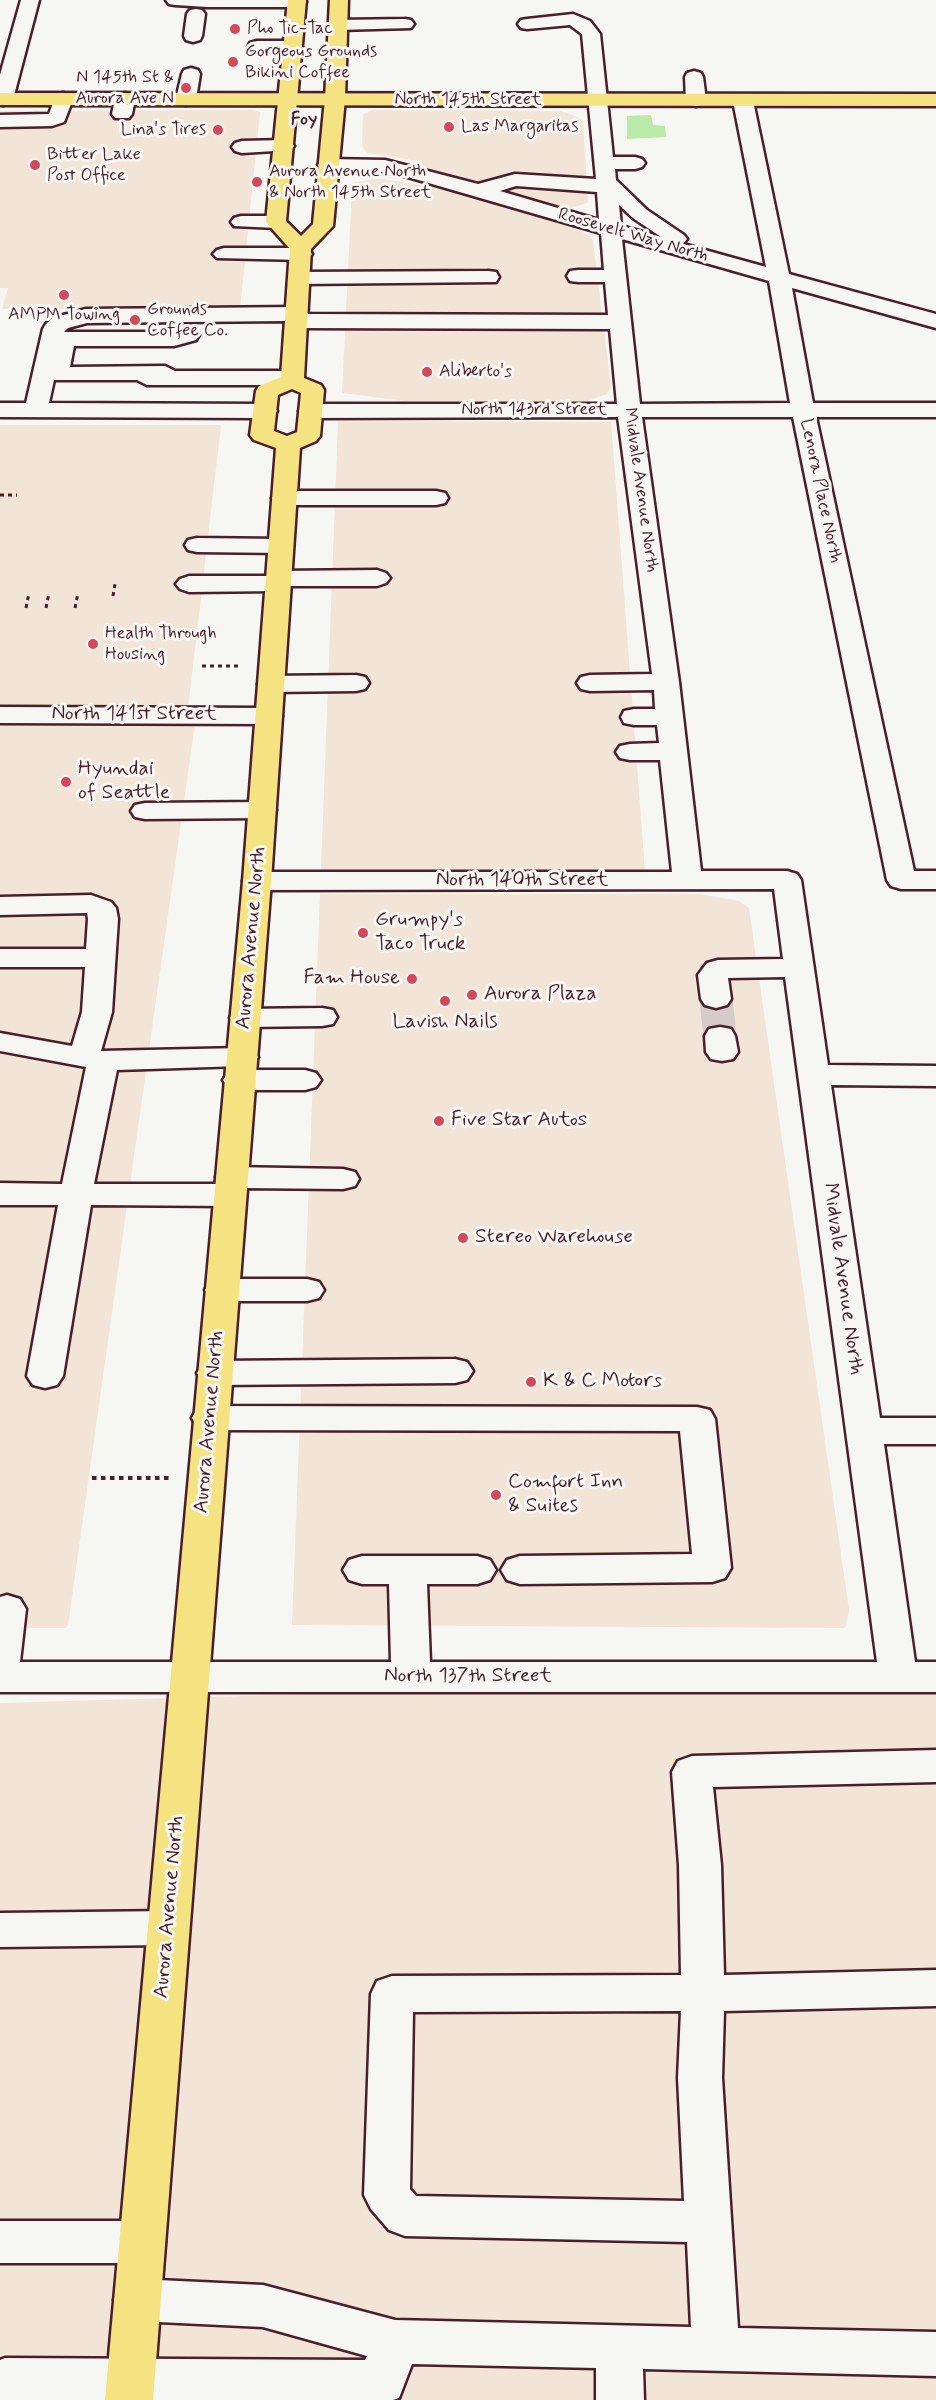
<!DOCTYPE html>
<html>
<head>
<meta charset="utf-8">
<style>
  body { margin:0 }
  canvas { display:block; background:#f6f6f2 }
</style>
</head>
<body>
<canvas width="936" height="2400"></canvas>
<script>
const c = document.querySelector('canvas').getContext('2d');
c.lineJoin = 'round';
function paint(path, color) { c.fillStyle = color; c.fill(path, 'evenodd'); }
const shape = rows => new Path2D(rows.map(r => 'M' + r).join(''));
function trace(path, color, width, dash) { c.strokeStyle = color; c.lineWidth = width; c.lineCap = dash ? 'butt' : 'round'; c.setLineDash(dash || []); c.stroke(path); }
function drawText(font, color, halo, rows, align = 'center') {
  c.font = font + ' Mynerve,sans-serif'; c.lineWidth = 6; c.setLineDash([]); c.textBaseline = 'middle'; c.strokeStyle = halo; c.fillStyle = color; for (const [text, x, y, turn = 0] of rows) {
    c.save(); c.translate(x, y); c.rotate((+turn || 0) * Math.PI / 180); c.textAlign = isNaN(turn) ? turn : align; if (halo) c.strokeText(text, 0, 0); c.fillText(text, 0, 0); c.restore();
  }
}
const built = shape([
  [254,110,260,112,240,309,2,309,8,288,0,288,0,111],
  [373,110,560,111,573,115,583,121,588,203,570,208,549,206,412,165,418,161,367,153,362,146,363,114],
  [376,178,443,188,562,221,590,236,593,241,611,387,607,394,587,401,405,401,342,393,352,187,353,183],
  [338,421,611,422,645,871,321,870],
  [0,425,221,425,188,709,0,709],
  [0,723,195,723,68,1625,66,1628,0,1628],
  [320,894,700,894,739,901,749,908,849,1610,845,1628,292,1625],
  [898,1677,936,1677,936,2400,0,2400,0,1703]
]);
const green = shape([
  [651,115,653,125,665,126,666,137,627,139,627,116]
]);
const minorTunnel = shape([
  [716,999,720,1036]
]);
const pathFar1 = shape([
  [0,495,17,495],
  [113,596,115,584],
  [26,608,29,593],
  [46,608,49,593],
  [75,608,78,593],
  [202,666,240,666]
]);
const path = shape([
  [92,1478,170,1478]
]);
const minor = shape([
  [21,0,39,0,13,99,10,103,3,105,0,104,0,75,21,0],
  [166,0,305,0,306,2,303,6,297,7,207,7,175,5,169,4,166,0],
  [196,9,202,10,205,14,202,36,200,40,193,42,186,40,184,36,187,14,190,10,196,9],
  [573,14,590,21,600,34,613,157,635,157,642,159,645,163,642,167,635,169,615,169,616,180,647,210,684,235,687,239,683,244,766,267,733,101,736,97,743,95,750,97,753,101,789,274,936,314,936,328,792,288,813,403,936,403,936,417,816,417,914,871,936,871,936,889,901,889,891,886,887,880,793,417,642,417,679,682,701,871,787,871,797,874,801,880,828,1065,936,1066,936,1086,831,1085,880,1418,936,1418,936,1444,884,1444,915,1662,936,1662,936,1692,0,1692,0,1597,7,1595,20,1599,26,1609,20,1662,391,1662,389,1584,362,1584,349,1580,343,1570,349,1560,362,1556,477,1556,490,1560,496,1570,490,1580,477,1584,427,1584,430,1662,877,1662,785,977,728,978,731,999,727,1005,716,1008,705,1005,701,999,698,975,707,963,718,960,783,959,774,889,257,890,247,887,243,881,247,875,257,872,672,872,660,760,630,760,620,758,616,752,620,746,630,744,659,743,657,725,634,725,624,723,621,717,624,711,634,709,655,709,654,690,590,691,581,689,577,683,581,677,590,675,652,674,618,417,311,418,303,416,299,411,303,406,311,404,617,404,610,329,297,328,289,326,286,321,87,323,68,328,64,332,173,332,188,328,196,330,199,335,196,340,174,346,74,346,70,367,165,366,175,371,293,371,301,373,304,378,301,383,293,385,147,385,137,380,54,380,49,403,265,404,273,406,277,411,273,416,265,418,0,417,0,403,26,403,43,329,46,324,52,318,86,309,297,307,305,309,308,314,608,315,605,282,578,282,570,281,567,276,570,271,578,270,604,270,601,233,401,175,385,172,328,171,321,169,318,165,321,161,328,159,385,160,478,184,515,174,596,179,582,34,570,25,527,29,521,28,518,24,521,20,527,19,573,14],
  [516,186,597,192,599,220,500,191,516,186],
  [619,205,633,218,661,237,621,226,619,205],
  [622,239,769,281,790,403,640,404,622,239],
  [405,19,411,20,414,24,411,28,338,30,332,29,329,25,332,21,338,20,405,19],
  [257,41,293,41,300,43,302,47,300,51,293,53,250,51,248,47,250,43,257,41],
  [191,68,198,70,200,74,196,99,193,103,186,105,179,103,176,99,182,74,184,70,191,68],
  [694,71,701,73,703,77,706,100,703,104,696,106,689,104,686,100,685,77,687,73,694,71],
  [63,93,70,95,73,99,64,122,52,126,0,127,0,115,49,114,56,95,63,93],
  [125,93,132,95,135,99,132,114,129,118,115,118,112,114,115,99,118,95,125,93],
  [284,140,291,142,294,146,291,150,242,153,235,151,232,147,235,143,242,141,284,140],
  [241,216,276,216,283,218,286,222,283,226,276,228,234,226,231,222,234,218,241,216],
  [224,248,301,248,308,250,312,254,308,258,301,260,217,258,213,254,217,250,224,248],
  [488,271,496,272,499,277,496,282,300,284,292,283,289,278,292,273,300,272,488,271],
  [284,491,436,491,445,493,448,498,445,503,436,505,284,505,275,503,272,498,275,493,284,491],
  [197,538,281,539,290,541,293,546,290,551,281,553,197,552,188,550,185,545,188,540,197,538],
  [377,570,386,573,390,578,386,583,377,586,288,586,278,591,189,592,180,589,176,584,180,579,189,576,268,576,278,571,377,570],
  [356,675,365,677,369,683,365,689,356,691,271,692,262,690,258,684,262,678,271,676,356,675],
  [0,707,269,708,279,710,282,716,279,722,269,724,0,723,0,707],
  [262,802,272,804,276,810,272,816,262,818,145,819,135,817,131,811,135,805,145,803,262,802],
  [91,895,111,902,116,908,118,919,112,1012,101,1051,242,1048,253,1050,258,1057,253,1064,242,1066,117,1070,94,1184,221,1184,216,1177,220,1170,232,1167,343,1169,355,1172,359,1179,355,1186,343,1189,242,1188,246,1195,242,1202,230,1206,91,1205,63,1376,57,1385,45,1388,33,1385,27,1376,58,1205,0,1205,0,1183,62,1184,86,1067,0,1051,0,1033,72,1046,82,1012,85,967,0,967,0,949,86,949,88,919,87,913,0,915,0,897,91,895],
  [322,1008,333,1010,337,1017,333,1024,322,1026,245,1027,234,1025,230,1018,234,1011,245,1009,322,1008],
  [720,1027,731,1029,735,1036,738,1052,733,1059,722,1061,711,1059,706,1052,705,1036,709,1029,720,1027],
  [239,1070,305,1070,316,1073,321,1080,316,1087,305,1090,239,1090,228,1087,223,1080,228,1073,239,1070],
  [222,1279,307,1279,319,1282,324,1290,319,1298,307,1301,222,1301,210,1298,205,1290,210,1282,222,1279],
  [455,1359,467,1362,473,1371,467,1380,455,1383,215,1385,203,1382,197,1373,203,1364,215,1361,455,1359],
  [210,1406,697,1407,710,1410,715,1419,731,1568,725,1578,712,1582,520,1584,507,1580,501,1570,507,1560,520,1556,692,1554,680,1431,210,1430,197,1427,192,1418,197,1409,210,1406],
  [936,1750,936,1782,713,1787,721,1865,724,1975,936,1970,936,2006,724,2011,722,2078,738,2328,936,2332,936,2376,643,2369,644,2400,596,2400,596,2368,412,2364,399,2398,393,2400,0,2400,0,2360,5,2358,365,2360,367,2356,263,2327,137,2321,120,2315,114,2300,120,2285,137,2279,263,2285,395,2320,691,2327,687,2242,405,2236,389,2230,371,2209,364,2195,371,1994,377,1981,392,1976,681,1975,679,1865,672,1772,678,1761,692,1756,936,1750],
  [681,2011,678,2078,684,2201,416,2196,410,2189,413,2012,681,2011],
  [168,1911,183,1916,189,1928,183,1940,168,1945,0,1947,0,1913,168,1911],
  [0,2221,142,2221,158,2227,165,2242,158,2257,142,2263,0,2263,0,2221]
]);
const major = shape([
  [0,93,936,94,936,106,0,105,0,93]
]);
const highway = shape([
  [288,0,306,0,286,221,301,236,313,224,325,99,330,0,348,0,345,99,333,226,311,249,304,378,321,385,324,390,320,436,316,441,300,448,271,881,153,2400,105,2400,243,881,276,448,254,440,250,435,256,391,259,386,281,377,290,249,266,222,288,0],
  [292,389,301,393,297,432,287,436,274,431,278,395,292,389]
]);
const markers = [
  [235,29,6,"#d1495b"],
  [233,62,6,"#d1495b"],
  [186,88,6,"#d1495b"],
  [449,127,6,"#d1495b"],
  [218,130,6,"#d1495b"],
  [35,165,6,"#d1495b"],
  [257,182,6,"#d1495b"],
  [64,295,6,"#d1495b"],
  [135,320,6,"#d1495b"],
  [427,372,6,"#d1495b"],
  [93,644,6,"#d1495b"],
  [66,782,6,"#d1495b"],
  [363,933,6,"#d1495b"],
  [412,979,6,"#d1495b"],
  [472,995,6,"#d1495b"],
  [445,1001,6,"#d1495b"],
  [439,1121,6,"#d1495b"],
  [463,1238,6,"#d1495b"],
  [531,1382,6,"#d1495b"],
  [496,1495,6,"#d1495b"]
];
const farPoinames = [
  ["Pho Tic-Tac",247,29],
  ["Gorgeous Grounds",245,52],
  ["Bikini Coffee",245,73],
  ["N 145th St &",174,78,"right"],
  ["Aurora Ave N",174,99,"right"],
  ["Las Margaritas",461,127],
  ["Lina's Tires",206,130,"right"],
  ["Bitter Lake",47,155],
  ["Post Office",47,176],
  ["Aurora Avenue North",269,172],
  ["& North 145th Street",269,193],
  ["Grounds",147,310],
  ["Coffee Co.",147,331],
  ["AMPM Towing",64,315,"center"],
  ["Aliberto's",439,372],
  ["Health Through",105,634],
  ["Housing",105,655]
];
const farStreetnames = [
  ["North 145th Street",468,100],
  ["Roosevelt Way North",633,236,16],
  ["North 143rd Street",534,410],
  ["Midvale Avenue North",640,490,82],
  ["Lenora Place North",820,491,78]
];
const farNeighbourhoodnames = [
  ["Foy",304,120]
];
const streetNames = [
  ["North 141st Street",134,715],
  ["North 140th Street",522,881],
  ["Aurora Avenue North",252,938,-85],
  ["Midvale Avenue North",842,1279,82],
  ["Aurora Avenue North",210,1422,-85],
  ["North 137th Street",468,1677],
  ["Aurora Avenue North",170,1907,-85]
];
const poiNames = [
  ["Hyundai",78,770],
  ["of Seattle",78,794],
  ["Grumpy's",375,921],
  ["Taco Truck",375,945],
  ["Fam House",400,979,"right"],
  ["Aurora Plaza",484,995],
  ["Lavish Nails",445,1023,"center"],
  ["Five Star Autos",451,1121],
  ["Stereo Warehouse",475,1238],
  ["K & C Motors",543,1382],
  ["Comfort Inn",508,1483],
  ["& Suites",508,1507]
];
paint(built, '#f2e5d7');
paint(green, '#baeaa8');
trace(minorTunnel, '#d4cbca', 33, [33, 16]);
trace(minor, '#4a1f2b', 5);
trace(major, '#4a1f2b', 5);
trace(highway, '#4a1f2b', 5);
trace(pathFar1, '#4a1f2b', 3, [4, 4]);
trace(path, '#4a1f2b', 4, [4.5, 4.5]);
paint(minor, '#f6f6f2');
paint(major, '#f5e382');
paint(highway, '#f5e382');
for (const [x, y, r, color] of markers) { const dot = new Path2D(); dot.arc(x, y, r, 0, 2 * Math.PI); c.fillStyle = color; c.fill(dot); trace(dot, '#f6f6f2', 2); }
drawText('18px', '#4a1f2b', '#f6f6f2', farPoinames, 'left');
drawText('18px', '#4a1f2b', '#f6f6f2', farStreetnames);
drawText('bold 18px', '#4a1f2b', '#f6f6f2', farNeighbourhoodnames);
drawText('21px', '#4a1f2b', '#f6f6f2', streetNames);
drawText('21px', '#4a1f2b', '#f6f6f2', poiNames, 'left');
</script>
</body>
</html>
